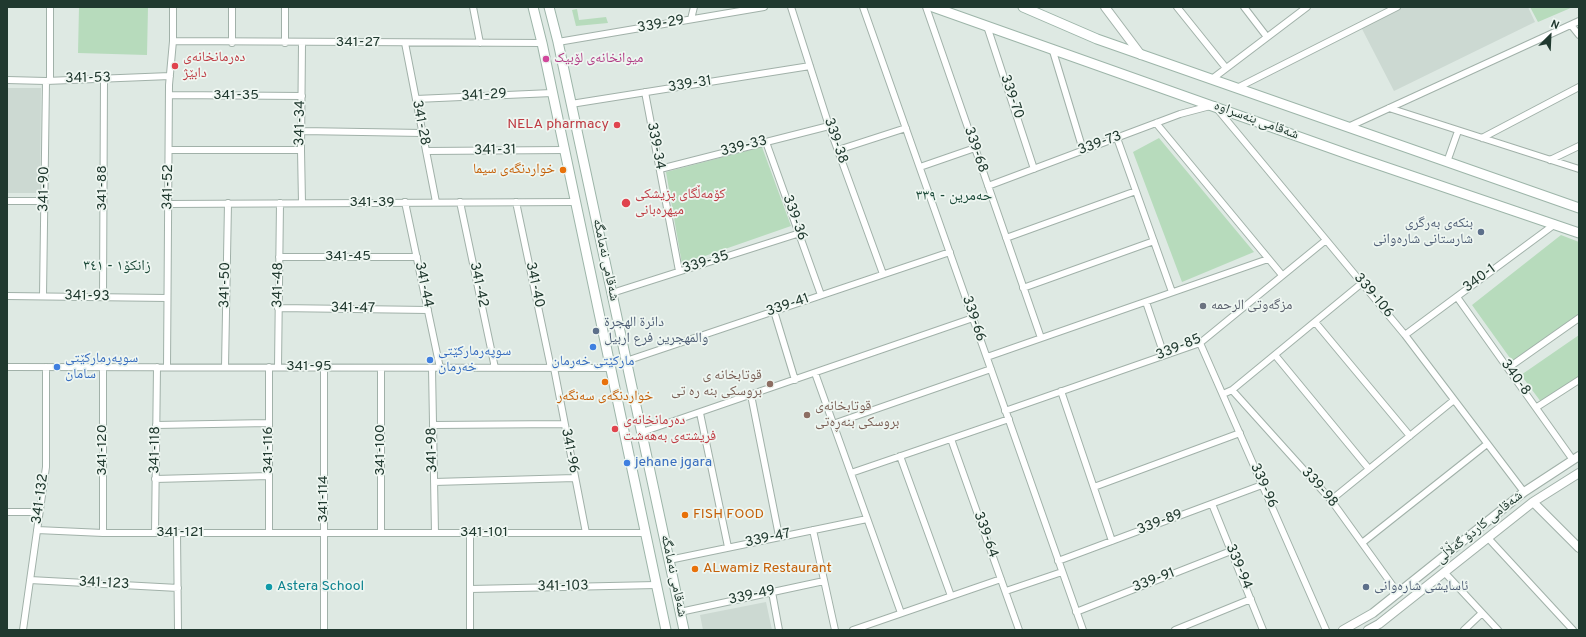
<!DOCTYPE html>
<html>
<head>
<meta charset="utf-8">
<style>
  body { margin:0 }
  #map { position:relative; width:1586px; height:637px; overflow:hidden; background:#dee9e3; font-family:Overpass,sans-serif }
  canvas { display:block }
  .frame { position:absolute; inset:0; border:8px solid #20392f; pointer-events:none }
  .north { position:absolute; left:1530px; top:16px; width:40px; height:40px; -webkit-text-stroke:3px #eef6f1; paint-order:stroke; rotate:24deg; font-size:11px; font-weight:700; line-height:16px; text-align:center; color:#20392f }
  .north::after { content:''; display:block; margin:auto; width:14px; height:18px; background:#20392f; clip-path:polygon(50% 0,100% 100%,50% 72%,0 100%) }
</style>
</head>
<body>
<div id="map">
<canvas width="1586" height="637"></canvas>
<div class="frame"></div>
<div class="north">N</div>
</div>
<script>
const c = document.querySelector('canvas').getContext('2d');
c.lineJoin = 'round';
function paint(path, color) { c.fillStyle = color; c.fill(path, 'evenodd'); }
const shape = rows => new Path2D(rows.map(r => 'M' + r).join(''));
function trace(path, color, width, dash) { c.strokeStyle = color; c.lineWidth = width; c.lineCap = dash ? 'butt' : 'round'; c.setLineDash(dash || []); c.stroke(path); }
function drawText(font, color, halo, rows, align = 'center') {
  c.font = font + ' Overpass,"Noto Naskh Arabic",sans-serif'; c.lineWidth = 3.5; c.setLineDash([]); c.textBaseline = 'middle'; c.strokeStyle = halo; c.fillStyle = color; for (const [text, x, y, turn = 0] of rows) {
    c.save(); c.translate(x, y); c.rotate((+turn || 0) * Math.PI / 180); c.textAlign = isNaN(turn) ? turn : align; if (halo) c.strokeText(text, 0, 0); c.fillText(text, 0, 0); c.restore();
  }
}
const built = shape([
  [1401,7,1528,7,1535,22,1394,91,1361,27],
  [7,88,41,88,40,193,7,193],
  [766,602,772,630,703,630,700,615]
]);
const green = shape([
  [79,7,148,7,147,55,78,53],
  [1530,7,1573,7,1538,22],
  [577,9,579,20,606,17,608,23,576,26,572,10],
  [1159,138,1254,252,1182,282,1133,152],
  [762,147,791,226,682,264,666,172],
  [1561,235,1579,242,1579,320,1515,365,1472,305],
  [1579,335,1579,384,1544,406,1521,375]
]);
const minor = shape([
  [232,7,232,43],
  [473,7,480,43],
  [791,7,829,126,883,274],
  [863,7,1083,630],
  [926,7,1041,338],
  [1177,7,1226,68],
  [1244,7,1267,37],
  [691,19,694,7],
  [1571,25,1579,35],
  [987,26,1034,169],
  [173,41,542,43],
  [558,42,764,7],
  [285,43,285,7],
  [302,43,301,150,302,203],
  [405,43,436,202],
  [1052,48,1083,150],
  [1212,79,1307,7],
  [7,80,46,81,170,76],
  [50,80,50,7],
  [1237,88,1397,7],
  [645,92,679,271],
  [170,95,302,96],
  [416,99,552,93],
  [571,104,810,66],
  [1389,108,1579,169],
  [1156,123,1282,275],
  [1348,127,1579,21],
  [302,131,422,133],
  [1117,138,1172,292],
  [1482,138,1579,87],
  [766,142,821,295],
  [169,150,301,150],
  [838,150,906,128],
  [426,151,564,150],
  [1550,160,1579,146],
  [1447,162,1458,131],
  [920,167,975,148],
  [660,169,829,126],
  [988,186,1180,114,1214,105,1405,335,1524,492],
  [7,201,44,201],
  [405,202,440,368],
  [460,202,495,368],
  [516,202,551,368],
  [168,204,575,202],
  [1006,238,1136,191],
  [279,257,417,257],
  [1023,288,1154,241],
  [612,293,800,233],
  [7,296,167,298],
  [43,296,46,81],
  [103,297,104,79],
  [1457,297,1573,460],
  [1146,302,1164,355],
  [278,308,428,310],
  [774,311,795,380],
  [1315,322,1410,436],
  [1405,335,1555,224],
  [1200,343,1326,630],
  [1275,355,1369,469],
  [987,357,1268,259],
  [626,361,950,252],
  [7,367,610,368],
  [167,367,169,85,173,41,173,7],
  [225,367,228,203],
  [278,367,280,203],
  [381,368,381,533],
  [432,368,435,533],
  [554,368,586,533],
  [1508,368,1579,318],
  [815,373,901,613],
  [1232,390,1331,500,1398,593],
  [1061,391,1112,541],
  [1223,394,1232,390,1362,283],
  [751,395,779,536],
  [1537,407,1579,380],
  [1005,411,1200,343,1326,240],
  [700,413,728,547],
  [833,424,991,369],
  [156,425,269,423],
  [433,425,564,424],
  [642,432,973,318],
  [951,439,1019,630],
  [900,456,951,596],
  [851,473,1009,419],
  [155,479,269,476],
  [434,482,575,478],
  [1094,487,1240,433],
  [1331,500,1454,400],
  [1212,504,1263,630],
  [7,512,39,512],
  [37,530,103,533,645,533],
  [813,530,835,630],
  [103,533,103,367],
  [155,533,157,367],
  [177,533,178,630],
  [269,533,269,367],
  [470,533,470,630],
  [1488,538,1573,630],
  [1362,543,1487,444],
  [669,560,867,519],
  [1058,561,1262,485],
  [1445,573,1498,630],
  [30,580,178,588],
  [470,589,656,585],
  [1006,591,1062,572],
  [772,592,779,630],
  [680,612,824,581],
  [1076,612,1231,551],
  [23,630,46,467,46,367],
  [324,630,324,368],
  [853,630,1001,579],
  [1175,630,1251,599],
  [1464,630,1482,613]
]);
const tertiary = shape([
  [1105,7,1141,55],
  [1533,502,1579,548],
  [1343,630,1373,613,1524,492,1579,456],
  [1368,630,1379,624,1533,502,1579,473]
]);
const secondary = shape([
  [533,7,542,43,666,630],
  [549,7,558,42,684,630],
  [933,7,1353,156,1579,233],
  [1023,7,1097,39,1579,208]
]);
const markers = [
  [546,59,4,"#d1479c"],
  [175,66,4,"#e0444e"],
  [617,125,4,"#e0444e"],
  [563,170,4,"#e8710a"],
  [626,203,5,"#e0444e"],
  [1481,232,4,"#5c6f8a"],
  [1203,306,4,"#6b7280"],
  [596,331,4,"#5c6f8a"],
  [593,347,4,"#3f7fe0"],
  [430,360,4,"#3f7fe0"],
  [57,367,4,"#3f7fe0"],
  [605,382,4,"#e8710a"],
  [770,384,4,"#8d6e63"],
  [807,415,4,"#8d6e63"],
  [615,429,4,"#e0444e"],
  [627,463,4,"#3f7fe0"],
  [685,515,4,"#e8710a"],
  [695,569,4,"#e8710a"],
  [269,587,4,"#0f9aa8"],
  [1366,587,4,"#5c6f8a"]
];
const streetNames = [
  ["339-29",661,25,-10],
  ["341-27",358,43],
  ["341-53",88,79,-1],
  ["339-31",690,85,-9],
  ["341-35",236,96],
  ["341-29",484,96,-3],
  ["339-70",1011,97,71],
  ["شەقامی بنەسراوە",1256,121,20],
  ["341-34",301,123,-89],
  ["341-28",420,123,79],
  ["339-38",835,141,71],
  ["339-73",1100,144,-20],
  ["339-34",655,146,79],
  ["339-33",744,147,-14],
  ["339-68",975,150,71],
  ["341-31",495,151,-1],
  ["341-52",169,187,-89],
  ["341-88",103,188,-90],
  ["341-90",45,189,-89],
  ["341-39",372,203],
  ["339-36",794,218,70],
  ["341-45",348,257],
  ["شەقامی نەمامگە",605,260,78],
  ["339-35",706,263,-17],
  ["340-1",1480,279,-37],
  ["341-50",226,285,-89],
  ["341-48",279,285,-89],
  ["341-44",423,285,78],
  ["341-42",478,285,78],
  ["341-40",534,285,78],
  ["339-106",1373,296,50],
  ["341-93",87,297,1],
  ["339-41",788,306,-19],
  ["341-47",353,309,1],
  ["339-66",973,319,71],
  ["339-85",1179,348,-22],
  ["341-95",309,367],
  ["340-8",1515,378,54],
  ["341-120",103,450,-90],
  ["341-118",156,450,-89],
  ["341-116",269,450,-90],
  ["341-100",381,450,-90],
  ["341-98",433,450,-91],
  ["341-96",569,451,79],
  ["339-96",1263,486,66],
  ["339-98",1319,488,49],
  ["341-132",41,499,-82],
  ["341-114",324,499,-90],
  ["339-89",1160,523,-21],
  ["شەقامی کاردۆ گەڵاڵی",1480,528,-39],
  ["341-121",180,533],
  ["341-101",484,533],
  ["339-64",985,535,70],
  ["339-47",768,539,-12],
  ["339-94",1238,567,67],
  ["شەقامی نەمامگە",673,576,78],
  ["339-91",1154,581,-21],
  ["341-123",104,584,3],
  ["341-103",563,587,-1],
  ["339-49",752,596,-12]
];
const healthNames = [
  ["دەرمانخانەی",183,58],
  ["دابێژ",183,74],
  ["NELA pharmacy",609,125,"right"],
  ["کۆمەڵگای پزیشکی",635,195],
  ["میهرەبانی",635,211],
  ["دەرمانخانەی",623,421],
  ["فریشتەی بەهەشت",623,437]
];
const hotelNames = [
  ["میوانخانەی لۆبیک",554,59]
];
const foodNames = [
  ["خواردنگەی سیما",555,170,"right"],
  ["خواردنگەی سەنگەر",605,397,"center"],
  ["FISH FOOD",693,515],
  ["ALwamiz Restaurant",703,569]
];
const serviceNames = [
  ["بنكەی بەرگری",1473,224,"right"],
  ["شارستانی شارەوانی",1473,240,"right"],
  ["دائرة الهجرة",604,323],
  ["والمهجرين فرع اربيل",604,339],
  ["ئاسایشی شارەوانی",1374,587]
];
const worshipNames = [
  ["مزگەوتی الرحمە",1211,306]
];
const shopNames = [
  ["سوپەرمارکێتی",438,352],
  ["خەرمان",438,368],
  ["سوپەرمارکێتی",65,359],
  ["سامان",65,375],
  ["مارکێتی خەرمان",593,362,"center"],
  ["jehane jgara",635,463]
];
const educationNames = [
  ["قوتابخانه ى",762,376],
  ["بروسكى بنه ره تى",762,392],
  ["قوتابخانەی",815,407,"left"],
  ["بروسکی بنەڕەتی",815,423,"left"]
];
const cultureNames = [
  ["Astera School",277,587]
];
const neighbourhoodNames = [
  ["حەمرین - ٣٣٩",954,197],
  ["زانکۆ١ - ٣٤١",117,267]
];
paint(built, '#ccd9d2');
paint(green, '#b7dbbc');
trace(minor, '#a1b1a9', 8);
trace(tertiary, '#a1b1a9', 10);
trace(secondary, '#9db5a9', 11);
trace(minor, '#fff', 6);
trace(tertiary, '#fff', 8);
trace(secondary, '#fff', 9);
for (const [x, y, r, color] of markers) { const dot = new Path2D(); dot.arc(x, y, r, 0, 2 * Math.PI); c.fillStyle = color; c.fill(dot); trace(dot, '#eef6f1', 1.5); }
drawText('14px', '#20392f', '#eef6f1', streetNames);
drawText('14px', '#be3a42', '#eef6f1', healthNames, 'left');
drawText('14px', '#b23c85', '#eef6f1', hotelNames, 'left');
drawText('14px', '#c56008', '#eef6f1', foodNames, 'left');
drawText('14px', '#4e5e75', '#eef6f1', serviceNames, 'left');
drawText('14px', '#5b616d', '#eef6f1', worshipNames, 'left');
drawText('14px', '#366cbe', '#eef6f1', shopNames, 'left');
drawText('14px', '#785e54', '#eef6f1', educationNames, 'right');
drawText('14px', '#0d838f', '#eef6f1', cultureNames, 'left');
drawText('15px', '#1c4a39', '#eef6f1', neighbourhoodNames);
</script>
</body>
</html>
